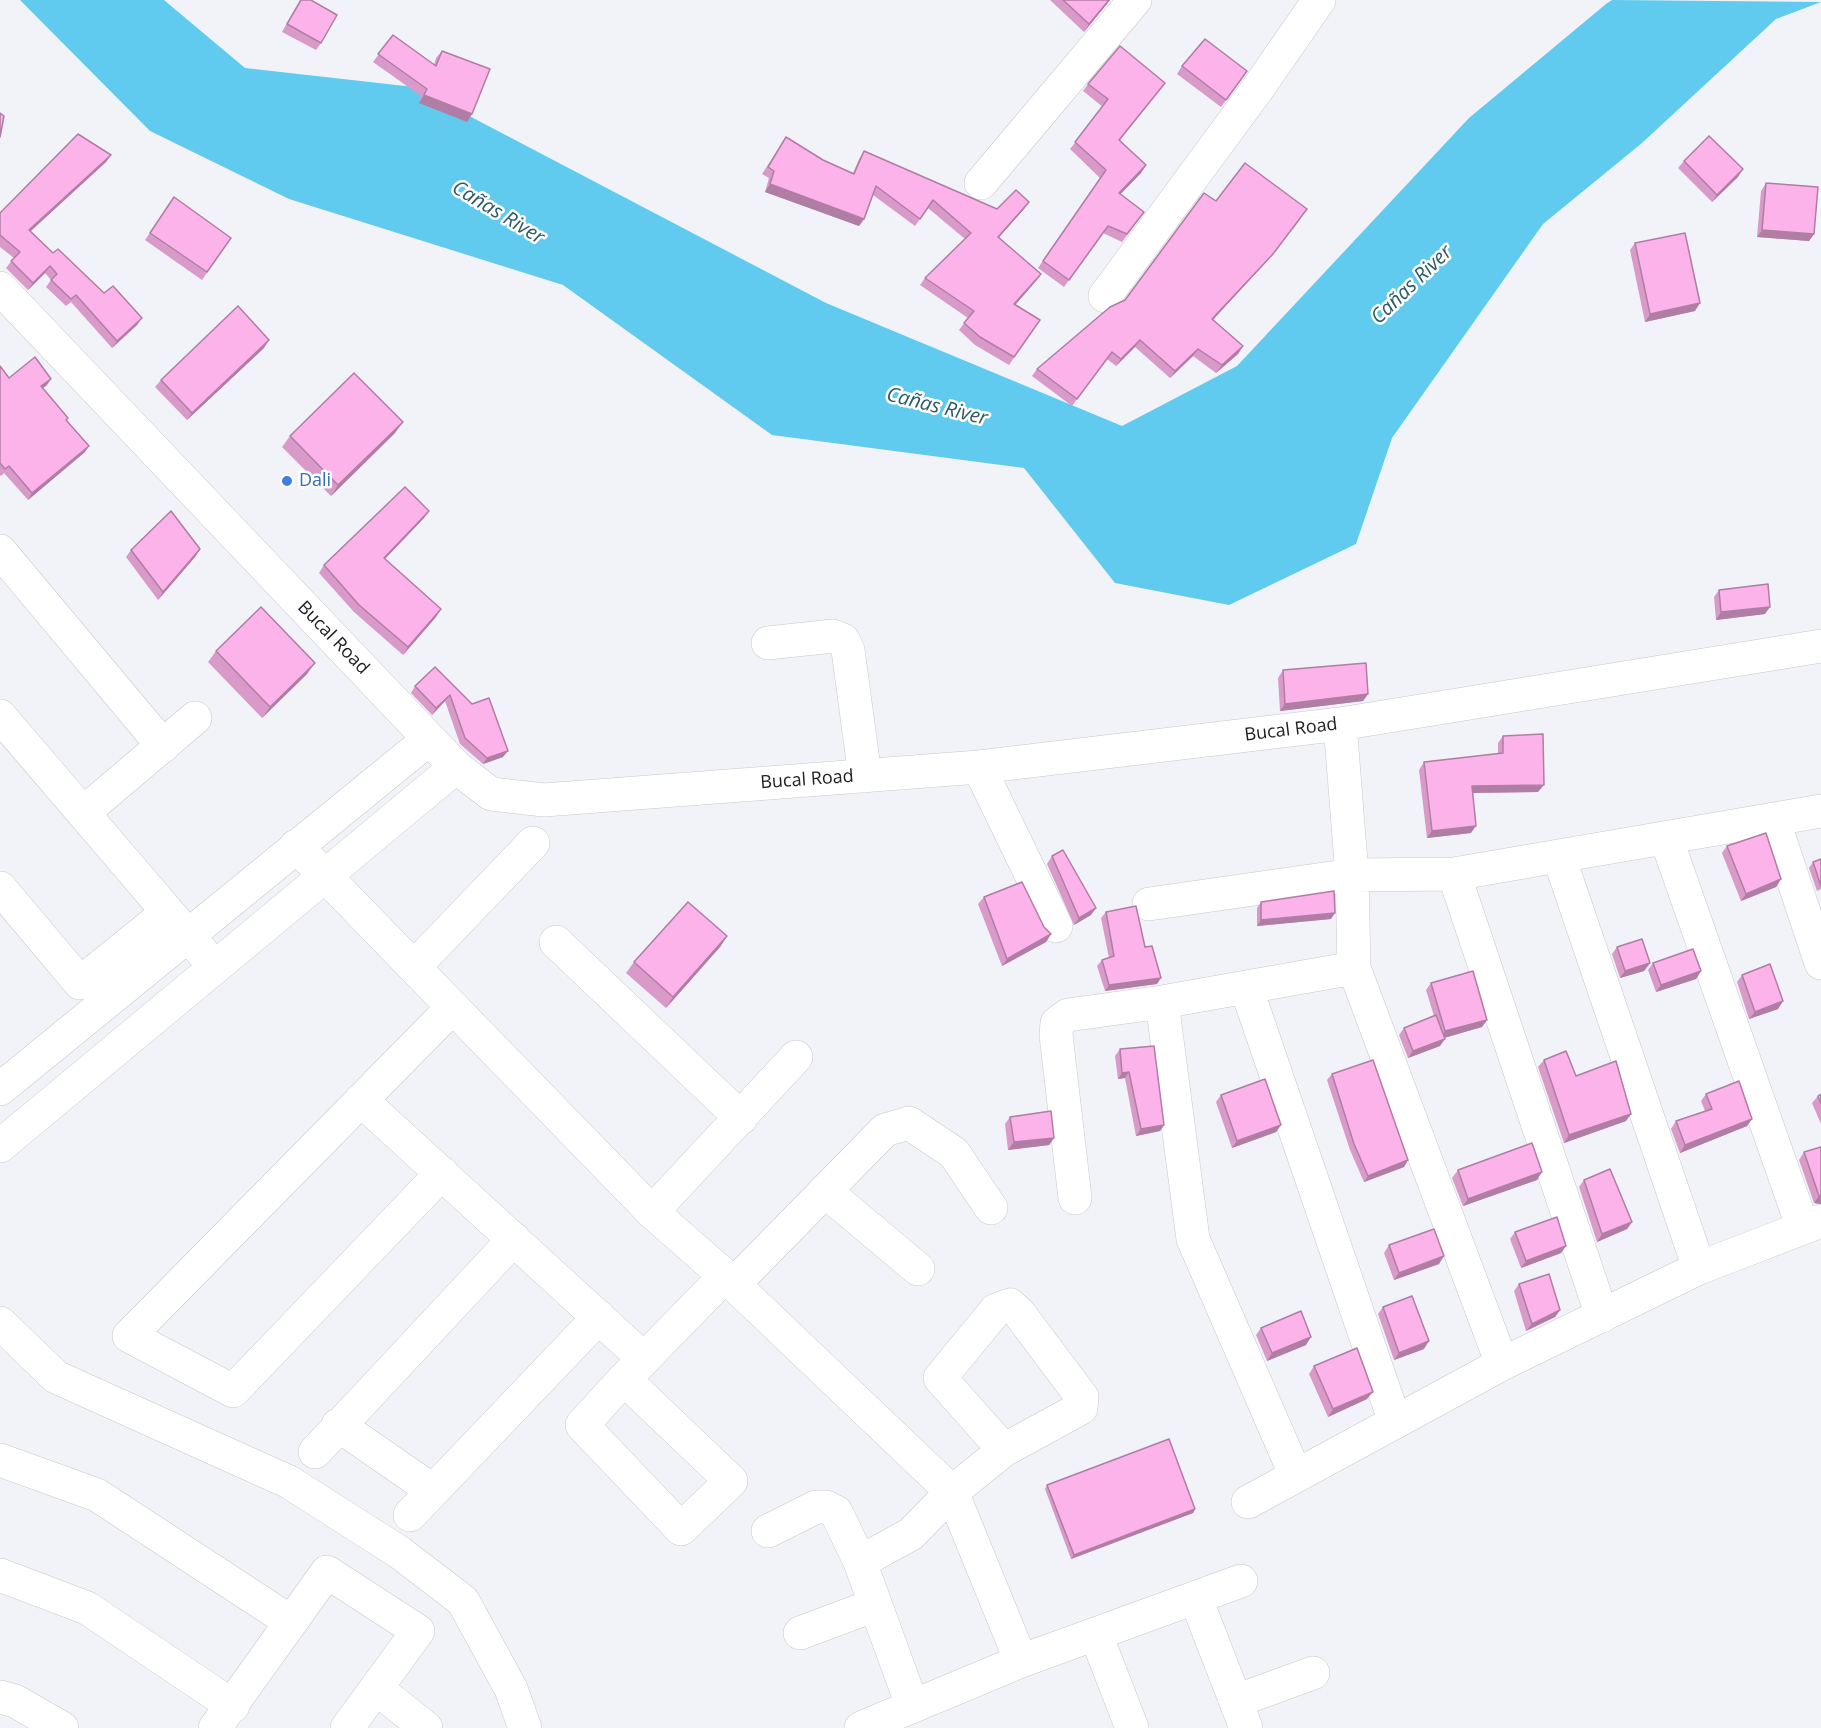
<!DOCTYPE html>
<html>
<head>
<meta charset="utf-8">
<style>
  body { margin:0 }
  canvas { display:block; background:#f1f3f8 }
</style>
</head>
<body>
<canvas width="1821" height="1728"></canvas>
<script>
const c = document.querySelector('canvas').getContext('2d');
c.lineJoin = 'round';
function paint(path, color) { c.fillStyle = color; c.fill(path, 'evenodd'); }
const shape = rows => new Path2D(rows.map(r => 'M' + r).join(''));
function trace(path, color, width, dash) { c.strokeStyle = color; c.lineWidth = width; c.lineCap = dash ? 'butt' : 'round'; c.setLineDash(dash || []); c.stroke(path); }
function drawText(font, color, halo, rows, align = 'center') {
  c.font = font + ' "Open Sans",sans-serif'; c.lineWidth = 5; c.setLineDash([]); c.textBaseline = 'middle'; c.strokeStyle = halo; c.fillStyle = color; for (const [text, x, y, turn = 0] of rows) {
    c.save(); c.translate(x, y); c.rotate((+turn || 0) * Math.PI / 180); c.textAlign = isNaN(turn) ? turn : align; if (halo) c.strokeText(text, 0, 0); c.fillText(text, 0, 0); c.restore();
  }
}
const water = shape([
  [20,0,164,0,245,68,414,87,826,303,1122,426,1237,366,1469,118,1606,4,1612,0,1821,2,1776,19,1642,143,1543,224,1392,438,1356,544,1229,605,1115,583,1024,468,772,435,563,285,289,199,150,131]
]);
const minor = shape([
  [981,183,1135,0],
  [0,288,456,767,491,794,544,800,979,767,1340,724,1821,646],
  [1105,296,1256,91,1319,0],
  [0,551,163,746],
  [768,643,833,636,843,640,848,650,865,776],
  [0,716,202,952],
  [1340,724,1352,875,1354,968,1502,1364],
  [979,767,1056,926],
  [83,813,195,718],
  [1773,819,1821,963],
  [1666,838,1803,1228],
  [296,846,652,1212,725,1276,952,1492,1021,1661],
  [1559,857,1699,1268],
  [1454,874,1602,1316],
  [0,888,80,983,168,912],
  [1149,904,1352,875,1454,874,1821,811],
  [556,942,741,1118],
  [414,967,533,843],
  [1246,987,1395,1422],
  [1162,1002,1193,1239,1296,1476],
  [0,1089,429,739],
  [361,1100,644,1359],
  [0,1146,456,767],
  [442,1173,233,1391,129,1336,453,1007],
  [825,1191,918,1269],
  [1075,1198,1056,1035,1057,1023,1068,1015,1162,1002,1354,968],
  [652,1212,796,1057],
  [734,1284,885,1130,909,1123,954,1153,991,1208],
  [0,1323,56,1377,289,1482,399,1552,463,1601,511,1689,525,1728],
  [624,1379,731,1481,681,1529,582,1425,624,1379,644,1359,725,1276],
  [338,1425,432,1490],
  [315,1452,514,1239],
  [0,1460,97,1495,291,1622],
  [1248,1502,1502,1364,1699,1268,1821,1221],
  [410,1515,599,1317],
  [768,1531,816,1507,826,1507,836,1512,860,1562,912,1705],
  [860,1562,911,1534,952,1492,1004,1450,1081,1408,1082,1397,1019,1313,1010,1305,996,1310,940,1378,1004,1450],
  [0,1575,87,1608,233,1706],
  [1196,1599,1246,1728],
  [800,1633,875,1605],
  [1096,1635,1132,1728],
  [376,1688,426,1728],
  [0,1697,15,1701,62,1728],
  [1236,1701,1313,1673],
  [215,1728,327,1572,418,1631,347,1728],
  [861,1728,1021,1661,1241,1581]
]);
const wall = shape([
  [300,0,311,0,321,43,316,50,282,32],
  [1050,0,1110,0,1084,32],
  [393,35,434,65,436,58,442,51,472,114,467,122,419,103,421,96,373,62],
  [1182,66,1247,71,1221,107,1177,74],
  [1165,83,1120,140,1146,165,1141,173,1120,194,1144,212,1122,242,1103,233,1064,287,1038,268,1100,178,1070,149,1103,107,1083,91,1088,84],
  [786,137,823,160,853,173,859,159,864,151,997,209,1029,202,1024,209,999,237,1041,274,1036,281,1015,305,1040,320,1009,365,975,345,959,330,968,318,920,285,925,278,965,239,928,208,915,226,873,195,864,219,859,226,765,192,769,178,762,174],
  [111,155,106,162,31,231,53,253,137,325,112,348,71,302,66,306,46,287,51,280,45,273,28,290,6,268,14,258,0,247,0,213],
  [1684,161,1738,177,1712,202,1678,168],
  [1766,183,1814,234,1809,241,1757,237,1761,191],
  [174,197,231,238,202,280,145,240],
  [1635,243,1695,311,1645,322,1630,250],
  [1267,261,1213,320,1243,346,1238,354,1216,373,1193,356,1170,378,1135,347,1116,366,1107,359,1072,406,1032,376,1037,369],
  [264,348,187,420,155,387,161,380],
  [0,366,9,378,47,385,43,388,66,420,85,452,28,500,4,473,1,476,0,475],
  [395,433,331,496,282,447,290,436],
  [424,518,385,559,436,617,403,655,354,612,319,573,324,565],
  [200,549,195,557,158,600,126,557,131,550],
  [1719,590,1765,614,1716,620,1714,597],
  [216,651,307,674,262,718,208,662],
  [435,667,503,757,483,764,460,744,445,701,432,715,411,693,415,686],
  [1283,670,1368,694,1363,701,1280,711,1278,678],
  [1503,736,1538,792,1472,793,1471,833,1427,838,1419,770,1424,762,1498,754,1498,743],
  [1727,846,1781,879,1776,887,1741,901,1722,853],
  [1052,856,1091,915,1074,925,1047,864],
  [1821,859,1821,889,1817,891,1809,868,1813,862],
  [984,897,1044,927,1051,934,1046,942,1002,966,978,904],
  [1261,902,1331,919,1257,926,1257,908],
  [1106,912,1145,947,1157,984,1105,991,1097,966,1102,960,1109,958,1101,918],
  [727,936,720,947,666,1008,626,973,634,962],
  [1617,947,1650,963,1644,971,1620,978,1612,954],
  [1653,963,1701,971,1696,979,1656,992,1648,970],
  [1742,975,1783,1001,1778,1009,1749,1019,1737,982],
  [1431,983,1487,1020,1482,1027,1444,1038,1440,1046,1408,1058,1399,1035,1404,1028,1434,1016,1426,990],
  [1120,1049,1164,1125,1160,1131,1136,1136,1125,1078,1118,1079,1115,1056],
  [1544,1060,1576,1076,1626,1121,1564,1143,1538,1067],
  [1332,1074,1408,1160,1404,1167,1364,1182,1350,1150,1327,1080],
  [1706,1094,1752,1119,1747,1126,1680,1153,1671,1129,1676,1121,1705,1111,1701,1101],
  [1821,1094,1821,1124,1812,1103,1818,1096],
  [1221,1095,1281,1125,1276,1132,1232,1148,1216,1102],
  [1010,1117,1054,1138,1049,1145,1008,1150,1005,1124],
  [1821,1147,1821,1204,1814,1203,1799,1160,1804,1152],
  [1458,1170,1537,1180,1463,1206,1452,1178],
  [1584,1180,1632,1222,1627,1229,1597,1242,1579,1187],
  [1515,1232,1566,1246,1561,1253,1521,1268,1510,1239],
  [1389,1245,1439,1264,1394,1280,1384,1253],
  [1519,1284,1560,1310,1555,1317,1526,1331,1514,1291],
  [1383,1307,1424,1349,1394,1360,1378,1314],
  [1261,1328,1306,1345,1267,1361,1256,1335],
  [1314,1366,1367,1399,1328,1417,1309,1374],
  [1047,1485,1195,1509,1193,1513,1071,1559,1045,1489]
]);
const shadedWall = shape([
  [1109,0,1110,0,1084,32,1089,24],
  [1165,83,1160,90,1114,147,1119,140],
  [424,95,472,114,467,122,419,103],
  [111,155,106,162,24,237,29,230],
  [1146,165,1141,173,1114,201,1119,193],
  [1743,169,1738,177,1712,202,1717,195],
  [770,184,864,219,859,226,765,192],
  [1029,202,1024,209,993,244,998,237],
  [1302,217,1267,261,1207,326,1212,319],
  [1762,230,1814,234,1809,241,1757,237],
  [50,266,45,273,28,290,33,283],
  [1041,274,1036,281,1009,312,1014,304],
  [1700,303,1695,311,1645,322,1650,314],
  [142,318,137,325,112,348,117,341],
  [269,340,264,348,187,420,192,413],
  [1140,340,1135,347,1116,366,1121,359],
  [1243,346,1238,354,1216,373,1222,365],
  [1198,349,1193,356,1170,378,1175,371],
  [51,379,47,385,37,393,41,386],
  [403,422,395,433,331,496,338,485],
  [89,446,85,452,28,500,32,493],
  [429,511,424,518,378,566,384,558],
  [200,549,195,557,158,600,163,592],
  [1770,607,1765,614,1716,620,1721,612],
  [441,609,436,617,403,655,408,647],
  [315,663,307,674,262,718,270,707],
  [1368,694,1363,701,1280,711,1285,704],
  [450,695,445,701,432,715,436,708],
  [508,751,503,757,483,764,487,758],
  [1544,785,1538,792,1466,793,1472,786],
  [1476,826,1471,833,1427,838,1432,831],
  [1781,879,1776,887,1741,901,1746,894],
  [1096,908,1091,915,1074,925,1079,918],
  [1335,913,1331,919,1257,926,1261,920],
  [1051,934,1046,942,1002,966,1007,959],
  [727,936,720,947,666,1008,673,997],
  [1650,963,1644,971,1620,978,1625,971],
  [1701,971,1696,979,1656,992,1661,985],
  [1161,978,1157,984,1105,991,1109,985],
  [1783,1001,1778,1009,1749,1019,1755,1012],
  [1487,1020,1482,1027,1440,1039,1445,1031],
  [1445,1039,1440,1046,1408,1058,1413,1051],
  [1129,1072,1125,1078,1118,1079,1122,1073],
  [1631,1114,1626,1121,1564,1143,1569,1135],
  [1752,1119,1747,1126,1680,1153,1685,1145],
  [1164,1125,1160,1131,1136,1136,1141,1129],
  [1281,1125,1276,1132,1232,1148,1237,1141],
  [1054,1138,1049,1145,1008,1150,1014,1142],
  [1408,1160,1404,1167,1364,1182,1368,1176],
  [1542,1172,1537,1180,1463,1206,1468,1199],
  [1819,1196,1821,1196,1821,1204,1814,1203],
  [1632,1222,1627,1229,1597,1242,1602,1234],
  [1566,1246,1561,1253,1521,1268,1526,1261],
  [1444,1256,1439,1264,1394,1280,1399,1273],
  [1560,1310,1555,1317,1526,1331,1532,1324],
  [1311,1337,1306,1345,1267,1361,1272,1353],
  [1429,1341,1424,1349,1394,1360,1399,1353],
  [1373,1392,1367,1399,1328,1417,1333,1409],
  [1195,1509,1193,1513,1071,1559,1074,1555]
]);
const building = shape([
  [301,0,311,0,337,15,321,43,287,24,301,0],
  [1063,0,1109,0,1089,24,1063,0],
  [393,35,436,66,442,51,490,69,472,114,424,95,427,89,378,54,393,35],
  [1205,39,1247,71,1226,100,1182,66,1205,39],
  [1120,46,1165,83,1119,140,1146,165,1119,193,1144,212,1127,234,1108,226,1069,280,1043,261,1106,170,1075,142,1108,99,1088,84,1120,46],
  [0,113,4,116,0,137,0,113],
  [78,134,111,155,29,230,53,253,58,249,104,293,113,286,142,318,117,341,76,295,71,299,51,280,57,274,50,266,33,283,11,261,20,252,0,235,0,213,78,134],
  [1709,136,1743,169,1717,195,1684,161,1709,136],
  [786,137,823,160,854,174,864,151,997,209,1016,190,1029,202,998,237,1041,274,1014,304,1040,320,1014,357,980,337,964,323,974,311,925,278,971,233,933,200,920,219,876,186,864,219,770,184,774,171,768,167,786,137],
  [1245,163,1307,209,1273,254,1212,319,1243,346,1222,365,1198,349,1175,371,1140,340,1121,359,1112,352,1077,399,1037,369,1110,307,1125,300,1204,193,1216,201,1245,163],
  [1766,183,1818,187,1814,234,1762,230,1766,183],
  [174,197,231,238,207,272,150,233,174,197],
  [1685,233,1700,303,1650,314,1635,243,1685,233],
  [238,306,269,340,192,413,161,380,238,306],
  [35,357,51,379,41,386,68,418,66,420,89,446,32,493,9,466,5,469,0,463,0,366,9,378,35,357],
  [354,373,403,422,338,485,290,436,354,373],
  [405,487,429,511,384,558,441,609,408,647,359,605,324,565,405,487],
  [171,511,200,549,163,592,131,550,171,511],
  [1768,584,1770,607,1721,612,1719,590,1768,584],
  [261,607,315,663,270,707,216,651,261,607],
  [1366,663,1368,694,1285,704,1283,670,1366,663],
  [435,667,472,704,489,698,508,751,487,758,465,738,450,695,436,708,415,686,435,667],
  [1543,734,1544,785,1472,786,1476,826,1432,831,1424,762,1503,753,1503,736,1543,734],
  [1766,833,1781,879,1746,894,1727,846,1766,833],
  [1063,850,1096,908,1079,918,1052,856,1063,850],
  [1821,859,1821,886,1813,862,1821,859],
  [1022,882,1044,927,1051,934,1007,959,984,897,1022,882],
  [1334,891,1335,913,1261,920,1261,902,1334,891],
  [688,902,727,936,673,997,634,962,688,902],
  [1136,906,1145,947,1152,946,1161,978,1109,985,1102,960,1114,956,1106,912,1136,906],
  [1642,939,1650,963,1625,971,1617,947,1642,939],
  [1693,949,1701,971,1661,985,1653,963,1693,949],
  [1770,964,1783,1001,1755,1012,1742,975,1770,964],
  [1473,971,1487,1020,1445,1031,1431,983,1473,971],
  [1436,1015,1445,1039,1413,1051,1404,1028,1436,1015],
  [1154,1046,1164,1125,1141,1129,1129,1072,1122,1073,1120,1049,1154,1046],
  [1566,1051,1576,1076,1616,1061,1631,1114,1569,1135,1544,1060,1566,1051],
  [1373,1060,1408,1160,1368,1176,1354,1144,1332,1074,1373,1060],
  [1265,1079,1281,1125,1237,1141,1221,1095,1265,1079],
  [1739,1081,1752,1119,1685,1145,1676,1121,1712,1109,1706,1094,1739,1081],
  [1821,1094,1821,1104,1818,1096,1821,1094],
  [1051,1111,1054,1138,1014,1142,1010,1117,1051,1111],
  [1532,1143,1542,1172,1468,1199,1458,1170,1532,1143],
  [1821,1147,1821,1196,1819,1196,1804,1152,1821,1147],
  [1610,1169,1632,1222,1602,1234,1584,1180,1610,1169],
  [1557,1217,1566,1246,1526,1261,1515,1232,1557,1217],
  [1434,1229,1444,1256,1399,1273,1389,1245,1434,1229],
  [1549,1274,1560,1310,1532,1324,1519,1284,1549,1274],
  [1412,1296,1429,1341,1399,1353,1383,1307,1412,1296],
  [1301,1311,1311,1337,1272,1353,1261,1328,1301,1311],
  [1357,1348,1373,1392,1333,1409,1314,1366,1357,1348],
  [1169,1439,1195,1509,1074,1555,1047,1485,1169,1439]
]);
const markers = [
  [287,481,6,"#3f7fe0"]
];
const shopNames = [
  ["Dali",299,481]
];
const streetNames = [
  ["Bucal Road",333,638,46],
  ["Bucal Road",1291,730,-7],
  ["Bucal Road",807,780,-4]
];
const waterNames = [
  ["Cañas River",498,213,31],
  ["Cañas River",1412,285,-44],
  ["Cañas River",937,407,14]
];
paint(water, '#60cbee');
trace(minor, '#c6c8cc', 34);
trace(minor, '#fff', 33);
paint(wall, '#d99ac9');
paint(shadedWall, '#b07da4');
paint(building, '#fcb3ea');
trace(building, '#b07da4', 1.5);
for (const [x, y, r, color] of markers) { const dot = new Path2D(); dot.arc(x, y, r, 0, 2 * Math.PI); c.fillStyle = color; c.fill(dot); trace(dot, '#fff', 2); }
drawText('18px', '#366cbe', '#fff', shopNames, 'left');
drawText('18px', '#202123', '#fff', streetNames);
drawText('italic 20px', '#2c5a69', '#fff', waterNames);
</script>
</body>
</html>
